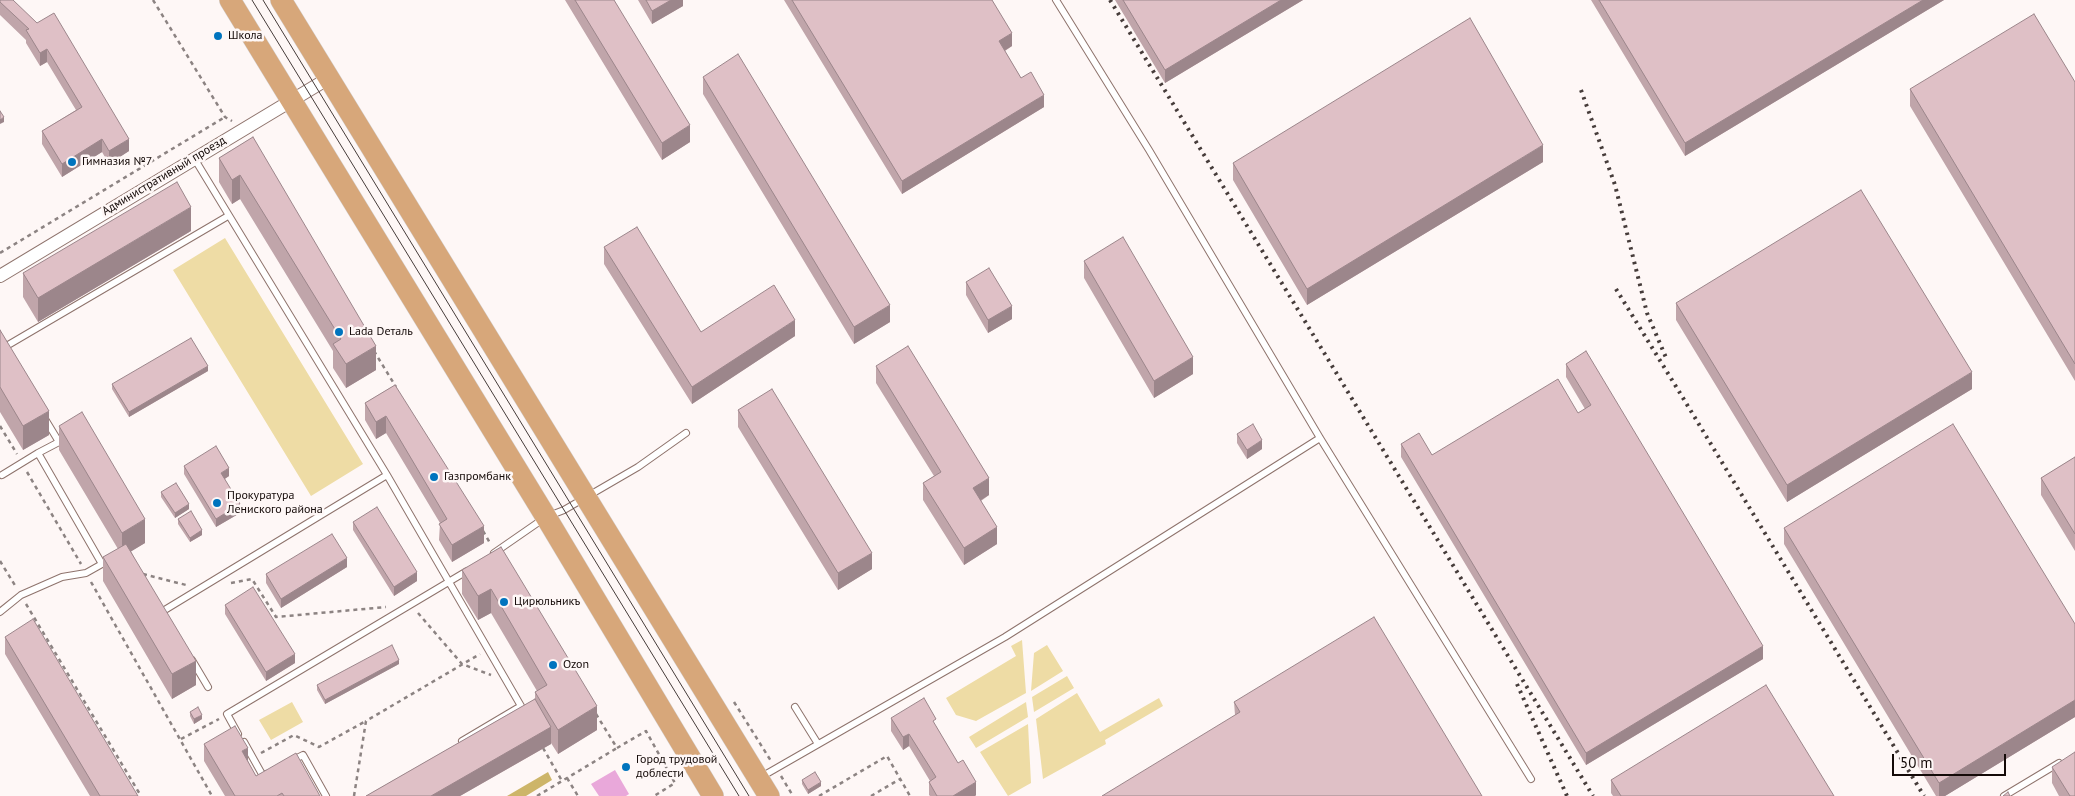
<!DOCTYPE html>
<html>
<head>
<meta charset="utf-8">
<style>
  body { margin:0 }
  #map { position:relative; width:2075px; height:796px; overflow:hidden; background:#fef7f6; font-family:"PT Sans",sans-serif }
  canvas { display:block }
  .scale { position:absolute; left:1892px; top:754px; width:114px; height:22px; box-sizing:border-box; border:2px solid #140a08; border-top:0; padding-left:6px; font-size:15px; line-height:18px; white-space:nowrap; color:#140a08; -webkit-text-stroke:4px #fef7f6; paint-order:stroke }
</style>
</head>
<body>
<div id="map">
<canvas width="2075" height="796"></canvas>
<div class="scale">50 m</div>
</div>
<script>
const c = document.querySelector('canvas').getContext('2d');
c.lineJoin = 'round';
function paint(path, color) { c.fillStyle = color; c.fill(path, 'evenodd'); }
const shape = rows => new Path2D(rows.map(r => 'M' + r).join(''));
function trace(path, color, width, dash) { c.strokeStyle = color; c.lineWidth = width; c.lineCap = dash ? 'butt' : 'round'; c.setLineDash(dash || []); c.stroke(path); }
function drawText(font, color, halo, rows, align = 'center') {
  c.font = font + ' "PT Sans",sans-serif'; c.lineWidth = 5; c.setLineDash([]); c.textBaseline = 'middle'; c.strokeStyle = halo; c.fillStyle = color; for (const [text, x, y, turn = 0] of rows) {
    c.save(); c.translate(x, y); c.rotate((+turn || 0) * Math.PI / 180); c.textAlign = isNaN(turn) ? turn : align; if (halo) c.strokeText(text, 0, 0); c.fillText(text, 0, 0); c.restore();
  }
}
const green = shape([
  [225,238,363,464,311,496,173,270],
  [1022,640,1026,693,976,721,956,715,946,698,1016,656,1011,646],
  [1047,645,1063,671,1031,691,1034,653],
  [1067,676,1074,688,1034,712,1032,697],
  [1077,693,1100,732,1159,698,1163,706,1105,740,1106,744,1043,779,1036,719],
  [292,702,303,722,271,740,259,720],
  [1026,702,1028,717,976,748,969,737],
  [1028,724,1031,783,1008,796,980,752]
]);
const forest = shape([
  [548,772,552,780,526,796,507,796]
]);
const water = shape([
  [615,770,629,794,626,796,599,796,591,784]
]);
const path = shape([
  [153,0,225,117,232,121],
  [0,253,225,117],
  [374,351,396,387],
  [0,426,17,454],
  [27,472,81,564],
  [483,531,490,543],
  [0,561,16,587],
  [143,574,186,585],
  [91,582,212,796],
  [231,583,252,579,276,617,386,607],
  [26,604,141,796],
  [418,613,462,664,491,675],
  [734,702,771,761],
  [596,714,617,748,646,731,675,783,654,796],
  [181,739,219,719],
  [543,748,562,781],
  [261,753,294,735,319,747,366,721],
  [781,776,793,796],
  [567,778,578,796],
  [354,796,366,721,480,654],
  [537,796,617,748],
  [819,796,887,756,910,796],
  [871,796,900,779]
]);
const service = shape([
  [1056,0,1149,150,1320,438,1531,779],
  [194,158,387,475,521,706,462,741],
  [3,348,228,216],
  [38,453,59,442,45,419],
  [494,553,546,517,564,510,638,467,686,433],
  [163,611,387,475],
  [0,612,21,595,62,577,86,573,102,564,38,453,2,475],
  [192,660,208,687],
  [795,707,818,744],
  [238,734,227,714,467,571],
  [244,742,263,776,266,774],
  [291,761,303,755,326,796],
  [761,777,1005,637,1320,438],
  [2004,796,2059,763]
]);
const minor = shape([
  [0,276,329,78]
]);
const trunk = shape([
  [230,0,546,517,713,796],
  [281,0,769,796]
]);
const tram = shape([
  [252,0,739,796],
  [263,0,749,796]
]);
const rail = shape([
  [1110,0,1593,796],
  [1581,90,1615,185,1647,313,1667,360],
  [1616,289,1680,393,1924,796],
  [1517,684,1567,796]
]);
const wall = shape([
  [0,0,13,0,129,151,109,164,102,152,62,177,42,144,42,131,76,110,47,62,40,66,26,43,26,40,0,15],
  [565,0,614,0,690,142,662,160],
  [638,0,683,0,683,6,652,24],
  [784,0,992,0,1012,46,1005,51,1021,78,1044,107,902,194],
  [1115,0,1303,0,1165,83],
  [1591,0,1944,0,1685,156],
  [703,77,890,322,854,344,703,94],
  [2075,82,2075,381,1910,106,1910,89],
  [253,137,376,370,346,388,333,368,333,351,240,199,232,204,219,182,219,158],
  [1543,162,1307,305,1233,180,1233,163],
  [191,231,38,322,23,297,23,273],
  [604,247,701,332,795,336,692,404,604,264],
  [1084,261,1193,374,1154,398,1084,278],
  [966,282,1012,319,988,333,966,295],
  [1676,303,1972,389,1787,502,1676,320],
  [0,330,49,435,23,450,0,412],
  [1566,364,1763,659,1586,765,1401,457,1401,444,1432,455,1578,413,1585,409,1566,377],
  [876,366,989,495,981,501,997,544,964,565,923,500,923,483,934,476,876,383],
  [208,371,129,417,112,389,112,384],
  [395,385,484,543,452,562,439,540,440,523,386,433,376,439,365,420,365,403],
  [738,410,872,569,838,590,738,427],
  [59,426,145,543,131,551,196,685,172,699,103,581,103,557,118,549,59,450],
  [1237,434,1262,449,1247,459,1237,443],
  [2075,457,2075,551,2041,495,2041,478],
  [184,466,229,476,225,479,240,513,216,527,184,474],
  [161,492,189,509,175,518,161,497],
  [178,519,202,535,190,542,178,524],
  [353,522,417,581,394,596,353,530],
  [1784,528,2075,624,2075,717,1945,796,1936,796,1784,544],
  [501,547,597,730,558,754,551,743,551,744,460,796,366,796,535,699,535,692,537,691,491,613,478,620,462,594,462,570],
  [347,567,281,608,266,583,266,574],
  [225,605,295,663,266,681,225,614],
  [5,637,138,796,90,796,5,654],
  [399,664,325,704,317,690,317,685],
  [1234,702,1482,796,1235,715],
  [190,712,202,719,194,724,190,716],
  [891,718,936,726,976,795,975,796,930,796,929,795,929,782,930,781,909,746,903,750,891,731],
  [204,744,248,761,256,776,320,796,225,796,204,761],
  [2052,767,2075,796,2059,796,2052,783],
  [802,780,821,786,808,794,802,784],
  [1611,780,1834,796,1613,796,1611,793]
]);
const shadedWall = shape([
  [671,0,683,0,683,6,652,24,652,11],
  [1281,0,1303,0,1165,83,1165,70],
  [1923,0,1944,0,1685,156,1685,143],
  [1012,33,1012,46,999,54,999,41],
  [47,49,47,62,40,66,40,53],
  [1044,95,1044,107,902,194,902,181],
  [4,117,4,122,0,124,0,120],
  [690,125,690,142,662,160,662,143],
  [102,139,102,152,62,177,62,164],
  [129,139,129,151,109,164,109,151],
  [1543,145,1543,162,1307,305,1307,289],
  [240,175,240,199,232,204,232,180],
  [191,207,191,231,38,322,38,298],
  [890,305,890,322,854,344,854,327],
  [1012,306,1012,319,988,333,988,320],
  [795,320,795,336,692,404,692,387],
  [376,346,376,370,346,388,346,364],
  [1193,357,1193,374,1154,398,1154,381],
  [208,366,208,371,129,417,129,412],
  [1972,372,1972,389,1787,502,1787,485],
  [49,411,49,435,23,450,23,426],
  [386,416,386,433,376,439,376,422],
  [1262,440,1262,449,1247,459,1247,450],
  [229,468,229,476,221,481,221,473],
  [989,478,989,495,973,505,973,488],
  [189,504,189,509,175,518,175,513],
  [240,504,240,513,216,527,216,519],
  [145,519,145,543,122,557,122,533],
  [484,526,484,543,452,562,452,545],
  [997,527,997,544,964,565,964,548],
  [202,530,202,535,190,542,190,538],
  [872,553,872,569,838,590,838,573],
  [347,558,347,567,281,608,281,599],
  [417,572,417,581,394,596,394,587],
  [491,589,491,613,478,620,478,596],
  [1763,646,1763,659,1586,765,1586,753],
  [295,654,295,663,266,681,266,672],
  [399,660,399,664,325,704,325,700],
  [196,661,196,685,172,699,172,674],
  [2075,700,2075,717,1945,796,1939,796,1939,783],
  [597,706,597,730,558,754,558,730],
  [202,715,202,719,194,724,194,719],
  [551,727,551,744,460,796,431,796],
  [909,734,909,746,903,750,903,737],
  [248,748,248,765,242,751],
  [821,782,821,786,808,794,808,790],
  [976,782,976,795,975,796,953,796]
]);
const building = shape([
  [0,0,13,0,37,23,54,13,129,139,109,151,102,139,62,164,42,131,82,107,47,49,40,53,26,30,29,29,0,2,0,0],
  [575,0,614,0,690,125,662,143,575,0],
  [646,0,671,0,652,11,646,0],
  [792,0,992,0,1012,33,999,41,1021,78,1031,72,1044,95,902,181,792,0],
  [1123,0,1281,0,1165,70,1123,0],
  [1599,0,1923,0,1685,143,1599,0],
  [2034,14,2075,82,2075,364,1910,89,2034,14],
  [1470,18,1543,145,1307,289,1233,163,1470,18],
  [738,54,890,305,854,327,703,77,738,54],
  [0,111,4,117,0,120,0,111],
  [253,137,376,346,346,364,333,344,341,339,240,175,232,180,219,158,253,137],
  [177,182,191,207,38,298,23,273,177,182],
  [1861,190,1972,372,1787,485,1676,303,1861,190],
  [637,227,701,332,774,285,795,320,692,387,604,247,637,227],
  [1123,237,1193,357,1154,381,1084,261,1123,237],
  [989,268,1012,306,988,320,966,282,989,268],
  [0,330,49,411,23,426,0,387,0,330],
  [191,338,208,366,129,412,112,384,191,338],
  [908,346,989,478,973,488,997,527,964,548,923,483,941,472,876,366,908,346],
  [1586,351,1763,646,1586,753,1401,444,1419,433,1432,455,1558,379,1578,413,1591,405,1566,364,1586,351],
  [395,385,484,526,452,545,439,524,447,519,386,416,376,422,365,403,395,385],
  [772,389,872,553,838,573,738,410,772,389],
  [82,412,145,519,122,533,59,426,82,412],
  [1253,424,1262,440,1247,450,1237,434,1253,424],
  [1953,424,2075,624,2075,700,1939,783,1784,528,1953,424],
  [216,446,229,468,221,473,240,504,216,519,184,466,216,446],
  [2075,457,2075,534,2041,478,2075,457],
  [176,483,189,504,175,513,161,492,176,483],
  [377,507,417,572,394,587,353,522,377,507],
  [191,511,202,530,190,538,178,519,191,511],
  [332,534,347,558,281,599,266,574,332,534],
  [126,544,196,661,172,674,103,557,126,544],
  [501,547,597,706,558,730,535,692,547,685,491,589,478,596,462,570,501,547],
  [253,587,295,654,266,672,225,605,253,587],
  [1374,617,1482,796,1102,796,1240,712,1234,702,1374,617],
  [33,619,138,796,100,796,5,637,33,619],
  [392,645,399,660,325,700,317,685,392,645],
  [1766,685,1834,796,1621,796,1611,780,1766,685],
  [924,698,936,719,933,721,958,763,963,760,976,782,953,796,937,796,929,782,936,777,909,734,903,737,891,718,924,698],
  [535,699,551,727,431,796,366,796,535,699],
  [198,707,202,715,194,719,190,712,198,707],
  [235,726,248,748,242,751,256,776,296,753,320,796,284,796,282,793,277,796,235,796,204,744,235,726],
  [2075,752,2075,796,2070,796,2052,767,2075,752],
  [815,772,821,782,808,790,802,780,815,772],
  [2008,792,2010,796,2003,796,2008,792]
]);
const markers = [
  [218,36,5,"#0074be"],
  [72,162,5,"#0074be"],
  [339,332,5,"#0074be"],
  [434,477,5,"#0074be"],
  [217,503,5,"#0074be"],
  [504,602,5,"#0074be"],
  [553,665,5,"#0074be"],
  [626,767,5,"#0074be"]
];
const poiNames = [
  ["Школа",228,36],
  ["Гимназия №7",82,162],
  ["Lada Dеталь",349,332],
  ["Газпромбанк",444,477],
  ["Прокуратура",227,496],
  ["Лениского района",227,510],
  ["Цирюльникъ",514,602],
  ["Ozon",563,665],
  ["Город трудовой",636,760],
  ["доблести",636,774]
];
const streetNames = [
  ["Административный проезд",164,176,-31]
];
paint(green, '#eedca5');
paint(forest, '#cdb569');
paint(water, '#e9a8da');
trace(service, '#8e736c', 8);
trace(minor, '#8e736c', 14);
trace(trunk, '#d5d3d3', 22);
trace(path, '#8c8382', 2.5, [4, 4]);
trace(service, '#fff', 6);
trace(minor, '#fff', 12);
trace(trunk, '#d7a77a', 21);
trace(tram, '#463c3a', 1);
trace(rail, '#463c3a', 4, [2.5, 5]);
paint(wall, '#c0a5aa');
paint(shadedWall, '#9c868b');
paint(building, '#dfc0c6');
trace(building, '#9c868b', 1);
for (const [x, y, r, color] of markers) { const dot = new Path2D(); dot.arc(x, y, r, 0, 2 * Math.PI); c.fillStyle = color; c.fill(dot); trace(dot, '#fef7f6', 2); }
drawText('12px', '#140a08', '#fef7f6', poiNames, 'left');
drawText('12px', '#140a08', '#fef7f6', streetNames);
</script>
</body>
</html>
